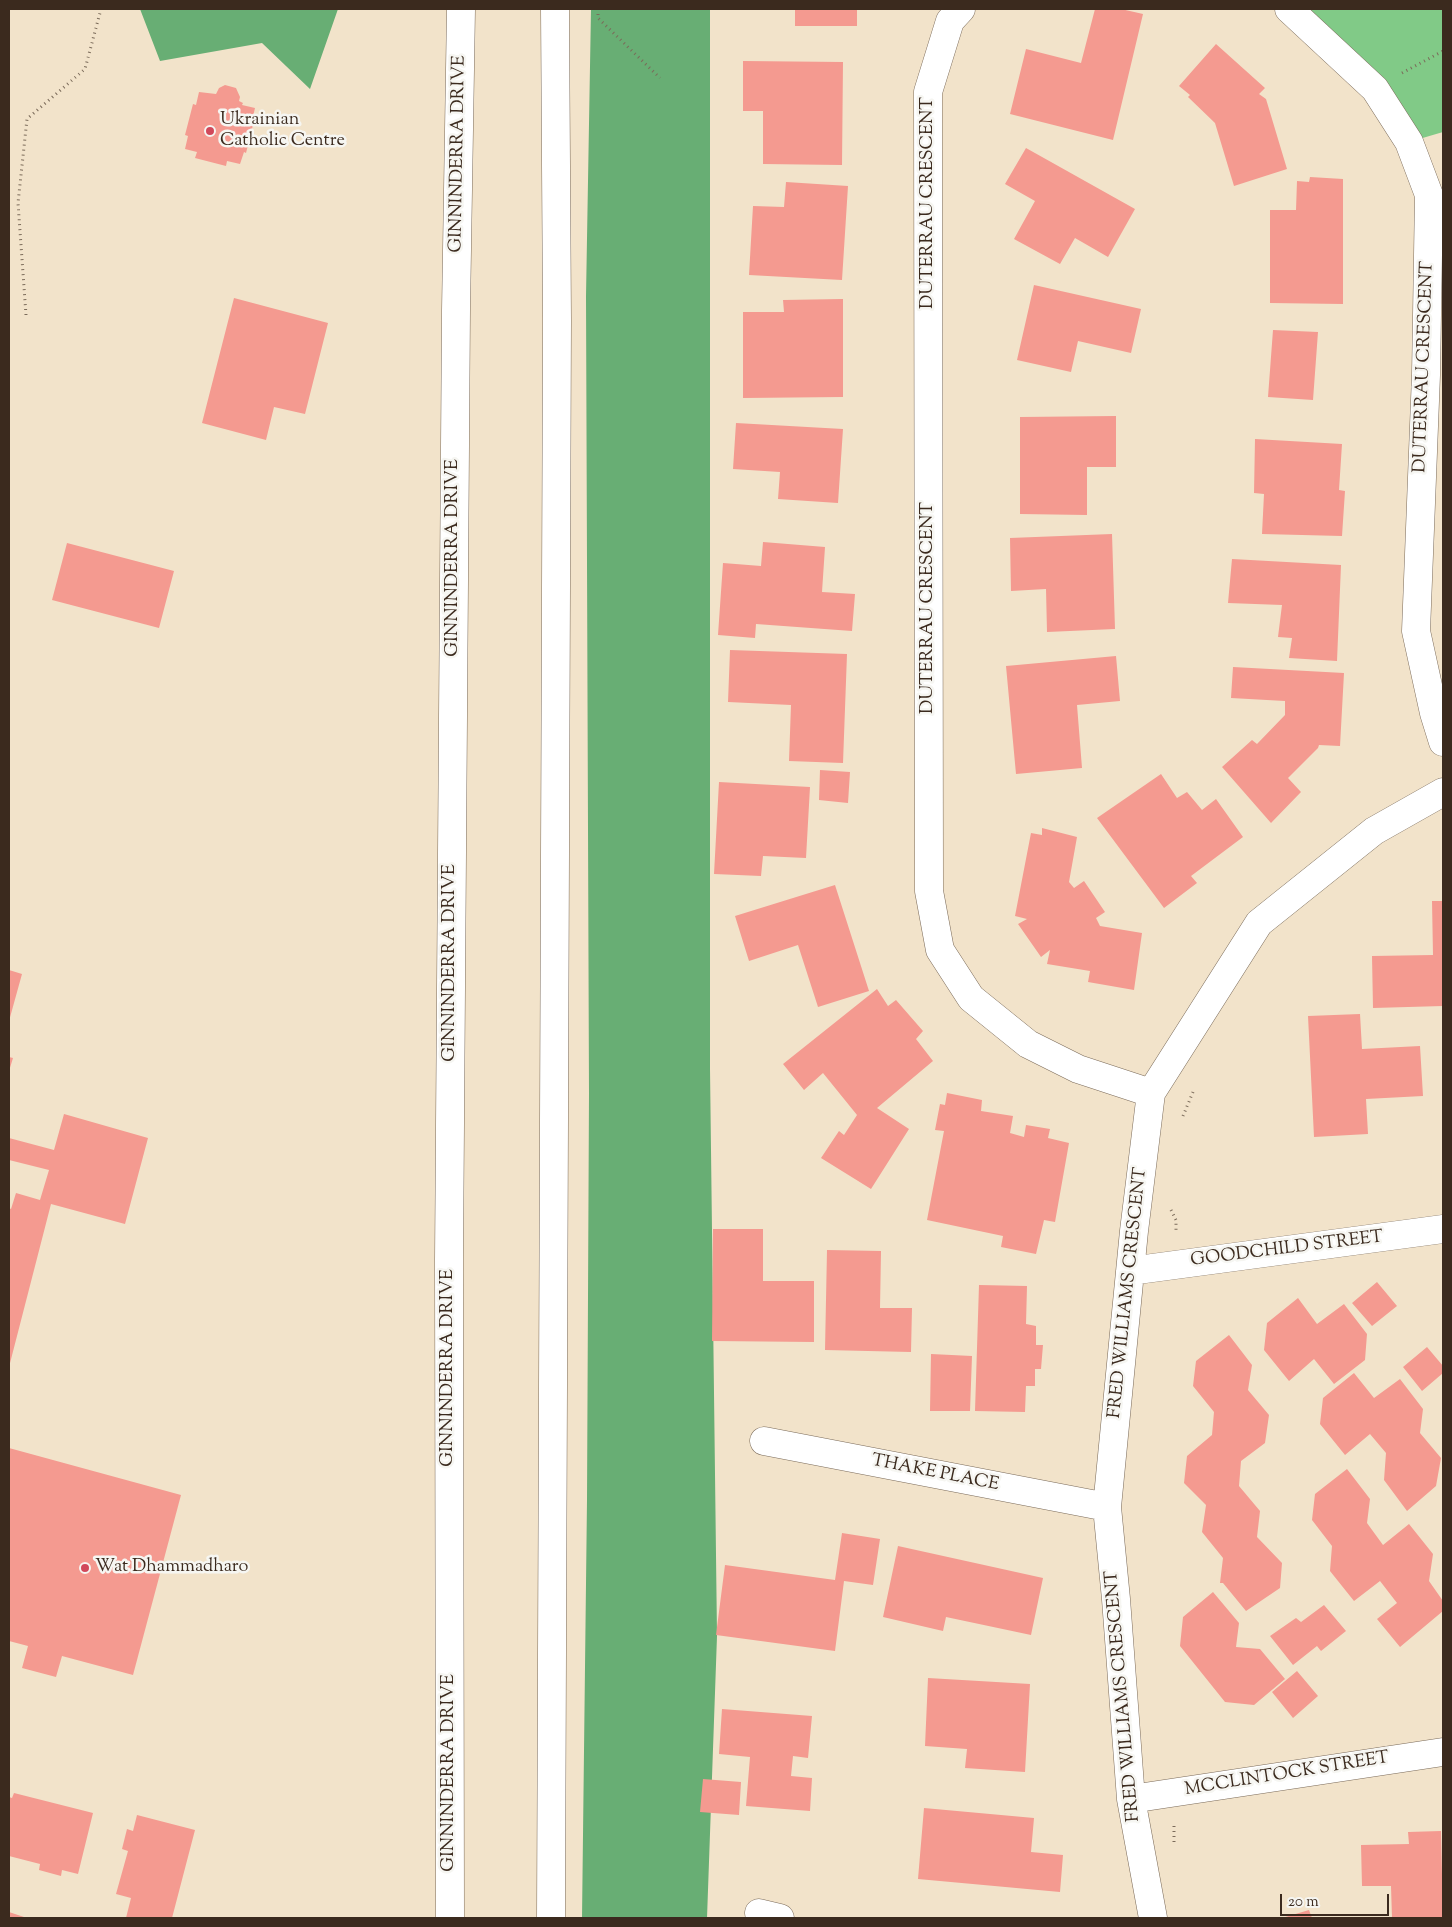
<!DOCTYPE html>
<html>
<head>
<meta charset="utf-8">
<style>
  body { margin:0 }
  #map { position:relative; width:1452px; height:1927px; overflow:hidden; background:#f2e3ca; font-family:"Sorts Mill Goudy",serif }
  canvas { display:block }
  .frame { position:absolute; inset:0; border:10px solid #3b2a1e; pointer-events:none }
  .scale { position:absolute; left:1280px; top:1894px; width:109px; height:22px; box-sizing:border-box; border:2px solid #3b2a1e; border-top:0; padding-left:6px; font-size:15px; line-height:18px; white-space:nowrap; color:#3b2a1e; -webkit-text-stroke:4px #f6f6f2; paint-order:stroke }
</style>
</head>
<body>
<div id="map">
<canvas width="1452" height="1927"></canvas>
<div class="frame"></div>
<div class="scale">20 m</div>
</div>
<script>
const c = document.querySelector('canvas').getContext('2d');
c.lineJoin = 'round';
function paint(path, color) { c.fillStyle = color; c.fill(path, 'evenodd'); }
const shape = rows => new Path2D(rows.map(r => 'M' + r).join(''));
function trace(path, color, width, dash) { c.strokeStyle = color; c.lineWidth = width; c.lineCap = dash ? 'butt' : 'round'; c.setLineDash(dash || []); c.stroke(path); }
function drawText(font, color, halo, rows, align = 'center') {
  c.font = font + ' "Sorts Mill Goudy",serif'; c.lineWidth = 5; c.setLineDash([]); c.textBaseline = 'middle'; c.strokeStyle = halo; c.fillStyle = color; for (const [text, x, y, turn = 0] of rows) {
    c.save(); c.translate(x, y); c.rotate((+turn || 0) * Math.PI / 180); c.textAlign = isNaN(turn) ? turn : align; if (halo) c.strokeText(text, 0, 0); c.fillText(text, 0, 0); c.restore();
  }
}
const green = shape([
  [1284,9,1443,9,1443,132,1409,142]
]);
const forest = shape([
  [140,9,338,9,310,89,262,43,160,61],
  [591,9,710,9,710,1069,717,1636,707,1918,582,1918,587,1500,589,1093,586,296]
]);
const building = shape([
  [795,9,857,9,857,26,795,26],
  [1095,9,1121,9,1143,14,1113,140,1010,114,1026,49,1081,63],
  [1216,44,1265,88,1259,94,1266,99,1287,169,1234,186,1215,123,1188,97,1190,95,1179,86],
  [743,61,843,62,842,165,763,164,763,111,743,111],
  [225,85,236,88,240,97,239,101,243,103,242,105,255,108,252,121,254,121,246,153,244,152,240,164,227,161,226,166,195,158,197,152,185,149,188,136,185,135,193,104,196,105,199,92,216,94,219,88],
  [1026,148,1135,209,1108,257,1075,238,1060,264,1014,239,1035,201,1005,184],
  [1310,177,1343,179,1343,304,1270,303,1270,210,1296,210,1297,181,1309,182],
  [786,182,848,186,842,280,749,275,753,206,784,207],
  [1034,285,1141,309,1131,353,1078,341,1071,372,1017,360],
  [234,298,328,323,305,414,274,407,266,440,202,423],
  [843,299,843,397,743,398,743,312,784,312,783,300],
  [1273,330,1318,332,1313,400,1268,397],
  [1116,416,1116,467,1087,467,1087,515,1020,514,1020,417],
  [736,423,843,429,838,503,778,499,780,472,733,469],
  [1255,439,1342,444,1339,490,1345,491,1342,536,1262,534,1264,494,1254,493],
  [1112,534,1115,629,1047,632,1046,589,1011,591,1010,538],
  [763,542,825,547,822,592,855,594,852,631,756,624,755,638,718,635,723,563,761,566],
  [67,543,174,571,159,628,52,600],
  [1232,559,1341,565,1337,661,1289,658,1292,638,1278,637,1282,605,1228,603],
  [730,650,847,654,843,763,789,761,791,705,728,702],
  [1116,656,1120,701,1077,705,1082,768,1016,774,1006,666],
  [1233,667,1344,673,1340,746,1319,745,1318,748,1288,778,1301,792,1271,823,1222,767,1252,740,1257,744,1285,715,1285,701,1231,698],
  [820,770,850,772,848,803,819,800],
  [1161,774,1177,798,1187,792,1202,810,1216,799,1243,837,1191,876,1197,883,1164,908,1097,818],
  [719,782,810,787,806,858,763,856,761,876,714,874],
  [1042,828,1077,837,1069,882,1074,888,1084,881,1105,912,1096,918,1100,926,1142,933,1134,990,1088,982,1090,971,1047,964,1050,950,1041,957,1018,924,1027,919,1015,916,1031,833,1042,835],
  [835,885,869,991,818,1007,798,945,749,961,735,916],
  [1432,901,1443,901,1443,1006,1373,1008,1372,956,1433,955],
  [9,970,22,974,9,1021],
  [877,989,888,1006,896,1000,923,1031,916,1039,933,1061,877,1108,909,1129,871,1189,821,1158,839,1131,844,1135,857,1115,823,1073,804,1090,783,1064],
  [1360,1014,1362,1049,1420,1046,1423,1096,1366,1099,1368,1134,1314,1137,1308,1016],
  [9,1057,13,1058,9,1071],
  [947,1093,982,1100,981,1111,1013,1116,1010,1133,1024,1137,1026,1125,1050,1129,1048,1138,1069,1143,1055,1222,1044,1220,1036,1254,1001,1247,1003,1236,927,1220,944,1131,935,1130,940,1104,945,1105],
  [64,1114,148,1138,125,1224,51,1204,9,1367,9,1208,11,1209,16,1193,40,1200,49,1170,9,1160,9,1138,54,1150],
  [713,1229,763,1229,763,1281,814,1281,814,1342,712,1341],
  [827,1250,881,1251,880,1308,912,1308,911,1352,825,1350],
  [1377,1282,1397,1306,1372,1326,1352,1303],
  [979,1285,1027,1286,1026,1324,1036,1326,1036,1345,1043,1345,1041,1369,1035,1369,1035,1386,1026,1386,1025,1412,975,1411],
  [1298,1298,1317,1324,1344,1304,1367,1334,1365,1360,1334,1384,1314,1359,1289,1381,1264,1350,1267,1323],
  [1229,1335,1252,1365,1248,1390,1269,1415,1265,1443,1241,1461,1239,1486,1260,1511,1257,1537,1282,1563,1280,1588,1246,1611,1223,1583,1220,1583,1223,1558,1202,1532,1206,1505,1184,1483,1187,1456,1212,1435,1214,1412,1193,1386,1196,1361],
  [1427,1347,1443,1366,1443,1373,1422,1391,1403,1367],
  [931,1354,972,1356,970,1411,930,1411],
  [1354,1373,1374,1398,1400,1379,1423,1409,1420,1433,1441,1458,1436,1486,1407,1511,1384,1480,1386,1453,1370,1434,1345,1455,1320,1424,1323,1398],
  [9,1448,181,1495,133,1675,62,1656,56,1677,22,1668,28,1646,9,1641],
  [1347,1469,1370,1499,1367,1523,1383,1545,1409,1524,1433,1554,1429,1581,1443,1601,1443,1611,1400,1647,1377,1619,1397,1603,1380,1581,1354,1601,1330,1571,1332,1546,1312,1520,1315,1494],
  [842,1533,880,1539,873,1585,844,1581,835,1651,716,1635,725,1565,835,1580],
  [898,1546,1043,1578,1031,1635,946,1617,943,1631,883,1617],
  [1213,1592,1239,1623,1236,1647,1260,1649,1285,1679,1254,1705,1225,1702,1180,1646,1183,1617],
  [1324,1605,1346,1631,1321,1651,1317,1646,1293,1665,1270,1636,1296,1618,1301,1622],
  [1297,1671,1318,1696,1293,1718,1272,1692],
  [928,1678,1030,1684,1025,1772,965,1768,967,1749,925,1746],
  [722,1709,812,1716,808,1758,793,1756,791,1776,812,1778,810,1811,746,1806,750,1757,719,1754],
  [703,1779,741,1782,739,1815,700,1812],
  [14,1793,93,1813,78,1874,62,1870,61,1876,39,1870,40,1864,9,1856,9,1797,12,1798],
  [924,1808,1034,1818,1031,1852,1063,1855,1060,1892,918,1879],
  [137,1815,195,1830,172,1918,126,1918,131,1898,116,1894,128,1851,122,1849,127,1829,133,1831],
  [1441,1831,1443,1918,1392,1918,1391,1886,1362,1886,1361,1845,1409,1844,1408,1832],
  [1309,1910,1312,1918,1282,1918],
  [9,1912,27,1918,9,1918]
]);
const path = shape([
  [598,9,598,18,660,78],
  [1402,73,1443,51],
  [26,315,18,203,27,119,85,69,101,9],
  [1183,1116,1193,1092],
  [1171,1210,1176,1220,1176,1233],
  [1174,1842,1174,1826]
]);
const street = shape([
  [961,9,950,21,928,92,929,891,940,950,971,998,1028,1044,1078,1069,1151,1093],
  [1289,9,1375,89,1409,142,1429,195,1426,375,1416,631,1434,713,1443,742],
  [1130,1271,1443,1229],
  [764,1441,1107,1507],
  [1131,1799,1443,1752],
  [759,1913,780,1918],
  [1153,1918,1131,1799,1116,1599,1107,1507,1134,1231,1151,1093,1259,923,1374,831,1443,792]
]);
const primary = shape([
  [450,1918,449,1258,456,310,461,9],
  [551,1918,557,321,555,9]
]);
const markers = [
  [210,131,5,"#d1495b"],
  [85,1568,5,"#d1495b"]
];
const poiNames = [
  ["Ukrainian",220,121],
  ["Catholic Centre",220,142],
  ["Wat Dhammadharo",95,1568]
];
const streetNames = [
  ["GINNINDERRA DRIVE",459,154,-89],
  ["DUTERRAU CRESCENT",929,203,-90],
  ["DUTERRAU CRESCENT",1425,367,-88],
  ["GINNINDERRA DRIVE",454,558,-90],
  ["DUTERRAU CRESCENT",929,608,-90],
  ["GINNINDERRA DRIVE",451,963,-90],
  ["GOODCHILD STREET",1287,1250,-7],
  ["FRED WILLIAMS CRESCENT",1129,1293,-84],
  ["GINNINDERRA DRIVE",449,1368,-90],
  ["THAKE PLACE",935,1474,11],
  ["FRED WILLIAMS CRESCENT",1124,1696,-95],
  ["GINNINDERRA DRIVE",450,1773,-90],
  ["MCCLINTOCK STREET",1287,1775,-9]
];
paint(green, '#81ca87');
paint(forest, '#68ae74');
paint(building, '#f49a90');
trace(street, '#7b6b5a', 29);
trace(primary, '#7b6b5a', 29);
trace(path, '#7b6b5a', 3, [1, 4]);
trace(street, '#fff', 28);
trace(primary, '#fff', 28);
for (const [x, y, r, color] of markers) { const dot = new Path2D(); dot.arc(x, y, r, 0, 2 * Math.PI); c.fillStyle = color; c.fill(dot); trace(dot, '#f6f6f2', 2); }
drawText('18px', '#3b2a1e', '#f6f6f2', poiNames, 'left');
drawText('18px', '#3b2a1e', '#f6f6f2', streetNames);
</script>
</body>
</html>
